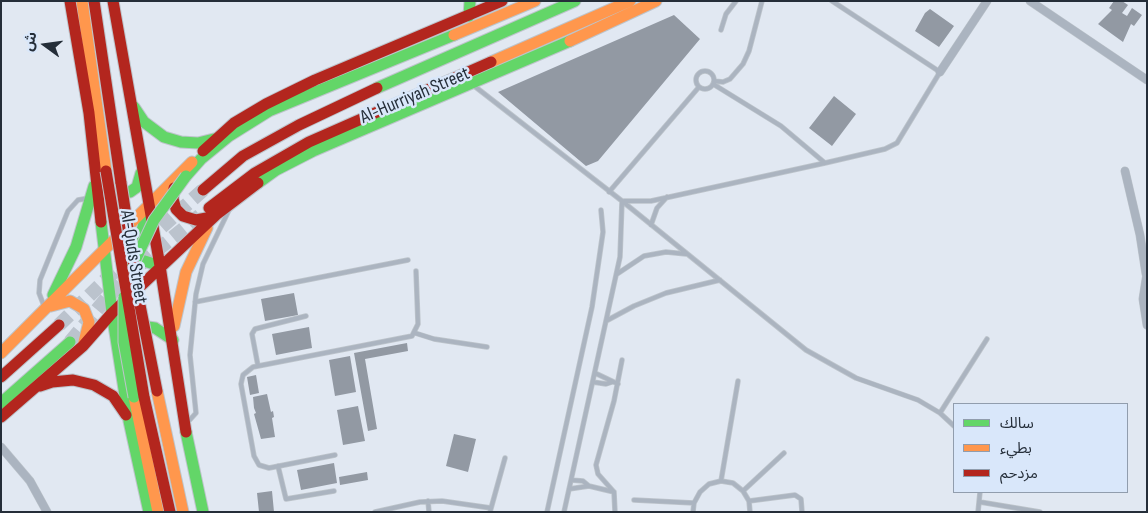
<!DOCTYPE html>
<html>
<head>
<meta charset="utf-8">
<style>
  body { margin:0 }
  #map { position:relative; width:1148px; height:513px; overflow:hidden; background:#e1e8f2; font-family:"Sofia Sans Condensed","Noto Sans Arabic",sans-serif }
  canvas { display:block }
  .frame { position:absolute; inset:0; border:2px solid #252e39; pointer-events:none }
  .legend { position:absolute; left:953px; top:403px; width:175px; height:90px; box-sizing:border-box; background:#d9e7fa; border:1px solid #919dad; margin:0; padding:6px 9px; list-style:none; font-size:15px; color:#252e39 }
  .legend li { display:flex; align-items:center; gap:10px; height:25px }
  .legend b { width:25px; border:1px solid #919dad }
  .north { position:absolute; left:20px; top:20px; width:50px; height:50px; -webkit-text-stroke:4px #d9e7fa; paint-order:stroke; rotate:284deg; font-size:14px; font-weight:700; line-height:20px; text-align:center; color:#252e39 }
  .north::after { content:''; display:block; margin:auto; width:18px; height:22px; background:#252e39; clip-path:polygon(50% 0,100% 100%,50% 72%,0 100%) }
</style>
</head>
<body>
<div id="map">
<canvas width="1148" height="513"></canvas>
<div class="frame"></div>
<ul class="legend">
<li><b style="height:6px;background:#63d668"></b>سالك</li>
<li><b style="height:6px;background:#ff974d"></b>بطيء</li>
<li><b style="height:6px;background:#b3261e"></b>مزدحم</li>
</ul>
<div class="north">ش</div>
</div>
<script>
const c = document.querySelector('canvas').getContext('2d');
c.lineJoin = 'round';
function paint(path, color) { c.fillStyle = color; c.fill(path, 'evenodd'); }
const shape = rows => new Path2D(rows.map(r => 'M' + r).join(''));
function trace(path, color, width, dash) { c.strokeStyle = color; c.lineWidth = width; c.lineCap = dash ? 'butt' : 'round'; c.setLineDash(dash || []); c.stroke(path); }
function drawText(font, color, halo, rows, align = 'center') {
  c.font = font + ' "Sofia Sans Condensed",sans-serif'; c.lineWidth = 5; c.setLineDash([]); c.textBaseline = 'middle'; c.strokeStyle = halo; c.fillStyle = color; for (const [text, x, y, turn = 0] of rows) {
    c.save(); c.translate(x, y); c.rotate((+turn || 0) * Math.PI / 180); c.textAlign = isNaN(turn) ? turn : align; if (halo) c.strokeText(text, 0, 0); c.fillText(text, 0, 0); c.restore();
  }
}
const building = shape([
  [1114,1,1122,1,1128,5,1122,13,1127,16,1132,8,1142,15,1134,26,1131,24,1123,42,1098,24,1112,10,1109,8],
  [930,9,954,26,939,47,915,31,925,13],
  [674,15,700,39,598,161,586,166,498,92],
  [834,96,856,114,832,146,809,128],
  [294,293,298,315,265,321,261,299],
  [309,327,312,348,276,355,272,334],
  [407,343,408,351,365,359,377,429,368,431,354,353],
  [350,356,356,392,335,396,329,360],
  [256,375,259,393,250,395,247,377],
  [267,394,271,412,273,411,274,417,272,418,275,437,261,439,254,414,256,413,254,408,253,397],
  [358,406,365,441,343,445,337,410],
  [454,434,476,439,468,472,446,466],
  [334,463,337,483,301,490,297,470],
  [367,472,368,480,340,485,339,477],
  [272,491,274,512,259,512,257,493]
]);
const highwayTunnel = shape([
  [146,241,203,190],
  [59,325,128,258],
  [70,342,106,299,145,260,204,212]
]);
const lane = shape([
  [721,30,726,14,736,1],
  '696 80a9 9 0 1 1 18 0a9 9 0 1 1-18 0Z',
  [714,81,723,82,730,79,743,64,749,51,762,1],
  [713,84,781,126,825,163],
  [473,85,622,201,806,350,856,378,918,400,940,413,954,426],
  [609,192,699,87],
  [624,201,651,201,825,163,885,149,897,143,940,72,832,1],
  [651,225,657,208,667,197],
  [617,274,644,256,666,252,686,254],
  [195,302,408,260],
  [44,306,39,293,40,280,68,211,78,200,89,198],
  [606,321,634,306,666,293,720,280],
  [415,333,434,339,487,347],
  [258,366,252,334,255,329,306,316],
  [595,373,618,384],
  [593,382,606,384,612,382],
  [940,413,987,339],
  [186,424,196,413,190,355,196,294,203,264,229,210],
  [335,455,269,468,259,465,254,456,241,384,243,375,253,367,412,336,418,324,416,271],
  [278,466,286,499,334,491],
  [571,480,583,481,589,486,614,492],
  [721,481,738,381],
  [569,489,589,486],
  [743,491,784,453],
  [634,500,694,503],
  [428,501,429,512],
  [749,501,795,495,801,499,802,512],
  [980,502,1040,512],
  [375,512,420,502,442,501,491,508],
  [490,512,505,458],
  [547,512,592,307,603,232,601,210],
  [564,512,620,257,622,201],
  [615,512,614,492,598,474,596,465,614,401,622,360],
  [693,512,694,503,700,492,709,484,721,481,733,483,743,491,749,501,750,512],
  [978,512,980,492]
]);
const street = shape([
  [1030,1,1147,80],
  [940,72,987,1],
  [1125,171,1140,235,1146,274],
  [1147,273,1143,299,1147,325],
  [1,447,30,481,47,512]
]);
const fast = shape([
  [469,16,470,1],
  [377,88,575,1],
  [134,107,144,122,164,137,181,142,198,143,214,139],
  [186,176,201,159,229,136,269,111,454,35],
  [258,183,276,170,313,151,570,41],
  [115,192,130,192,137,187,141,173],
  [101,222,112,313,129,421,149,512],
  [138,246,148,208],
  [129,256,160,266],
  [53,295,76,247,94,186],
  [137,331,148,327,155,328,173,340],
  [1,403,70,342],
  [186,432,203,512]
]);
const slow = shape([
  [82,1,106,171],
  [454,35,535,1],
  [570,41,656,1],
  [491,62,630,1],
  [51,306,70,301,84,309,89,322,84,342],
  [174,326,186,272,207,228],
  [1,353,192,162],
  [157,391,183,512],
  [134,397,158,512]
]);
const jam = shape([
  [70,1,89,113,101,222],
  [94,1,121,183],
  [113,1,160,266,186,432],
  [203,151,234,123,266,104,315,80,502,1],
  [174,188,173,199,176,209,183,216,196,220,212,217],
  [203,190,243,156,299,125,377,88],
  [209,208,255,173,309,142,491,62],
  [1,377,59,325],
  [40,386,52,382,73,380,94,385,113,396,126,415],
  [144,397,170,512],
  [1,417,83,346,112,313,216,215,258,183]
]);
const fastBridge = shape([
  [133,265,154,220,186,176],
  [124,297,124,342,134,397]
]);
const jamBridge = shape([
  [106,171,144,397],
  [121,183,140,305,157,391]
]);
const streetNames = [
  ["Al-Hurriyah Street",415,96,-23],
  ["Al-Quds Street",133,257,81]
];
paint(building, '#9299a3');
trace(highwayTunnel, '#bbc3cd', 14, [14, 7]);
trace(lane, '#bdc4cb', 5.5);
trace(street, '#bdc4cb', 9);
trace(fast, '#bdc4cb', 13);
trace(slow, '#bdc4cb', 13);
trace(jam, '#bdc4cb', 13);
trace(lane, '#abb4c0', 4);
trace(street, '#abb4c0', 8);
trace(fast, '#63d668', 11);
trace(slow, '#ff974d', 11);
trace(jam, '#b3261e', 11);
trace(fastBridge, '#bdc4cb', 13, []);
trace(jamBridge, '#bdc4cb', 13, []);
trace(fastBridge, '#63d668', 11);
trace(jamBridge, '#b3261e', 11);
drawText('19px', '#252e39', '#d9e7fa', streetNames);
</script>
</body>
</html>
